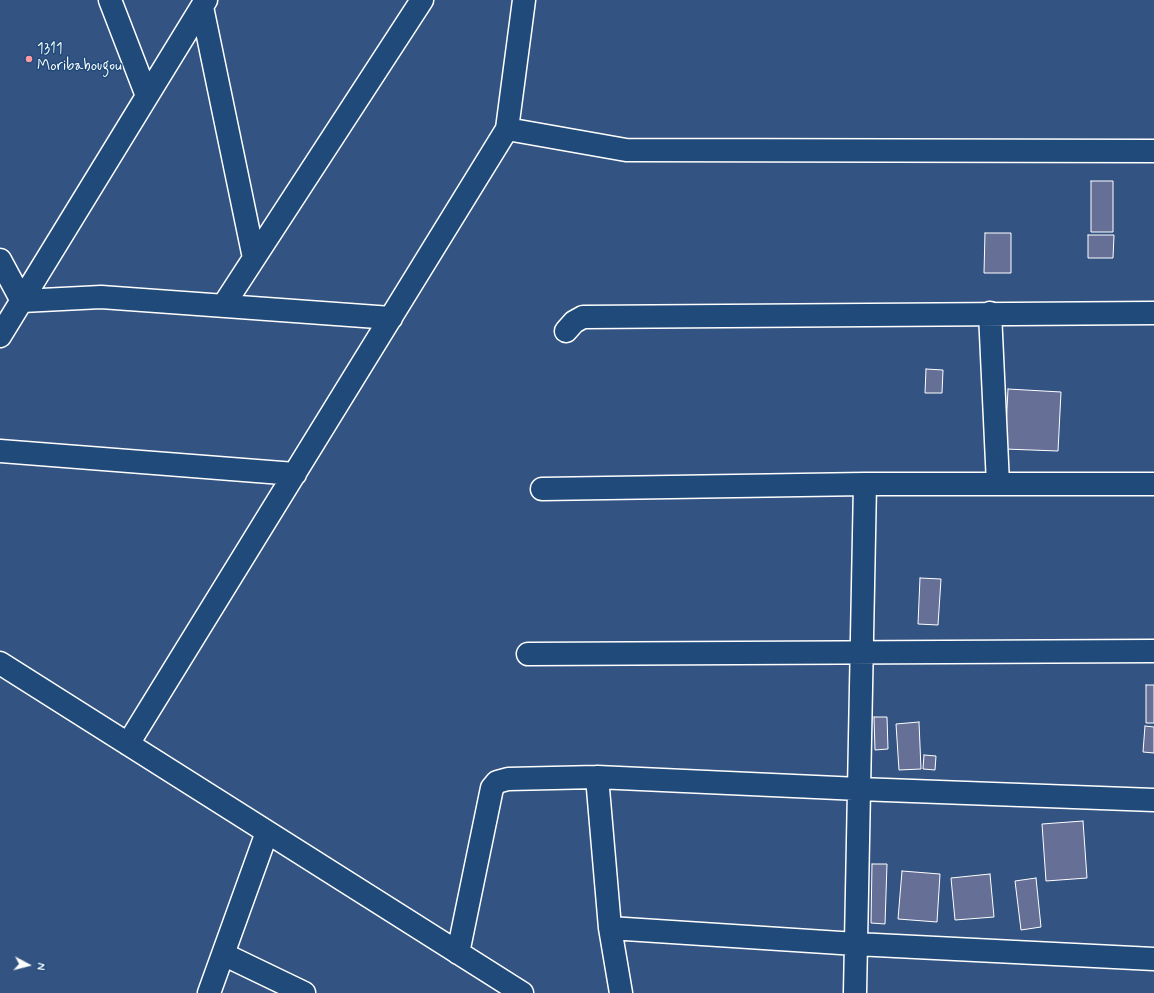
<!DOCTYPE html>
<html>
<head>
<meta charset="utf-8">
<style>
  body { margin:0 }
  #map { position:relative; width:1154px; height:993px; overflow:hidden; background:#335482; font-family:Mynerve,sans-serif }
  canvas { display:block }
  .north { position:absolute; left:8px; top:945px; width:40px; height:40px; -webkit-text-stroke:3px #1f4a7a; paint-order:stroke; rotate:97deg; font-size:11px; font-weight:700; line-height:16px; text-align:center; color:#fff }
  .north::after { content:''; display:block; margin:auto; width:14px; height:18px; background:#fff; clip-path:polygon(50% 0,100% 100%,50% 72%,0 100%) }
</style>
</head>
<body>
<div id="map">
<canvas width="1154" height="993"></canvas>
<div class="north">N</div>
</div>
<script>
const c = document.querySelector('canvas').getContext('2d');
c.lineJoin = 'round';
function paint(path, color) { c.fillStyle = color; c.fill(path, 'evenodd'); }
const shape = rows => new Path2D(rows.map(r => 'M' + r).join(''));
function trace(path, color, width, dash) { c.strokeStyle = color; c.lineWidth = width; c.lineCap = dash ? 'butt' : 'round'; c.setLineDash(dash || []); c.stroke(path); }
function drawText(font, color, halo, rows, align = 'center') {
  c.font = font + ' Mynerve,sans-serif'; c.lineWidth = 3; c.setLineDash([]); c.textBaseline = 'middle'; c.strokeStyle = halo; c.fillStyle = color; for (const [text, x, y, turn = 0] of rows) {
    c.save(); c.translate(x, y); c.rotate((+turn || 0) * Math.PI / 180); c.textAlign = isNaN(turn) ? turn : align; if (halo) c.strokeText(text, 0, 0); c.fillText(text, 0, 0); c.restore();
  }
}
const building = shape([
  [1091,181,1113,181,1113,232,1091,232,1091,181],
  [985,233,1011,233,1011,273,984,273,985,233],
  [1088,235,1114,235,1113,258,1088,258,1088,235],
  [926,369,943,370,942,393,925,393,926,369],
  [1008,389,1061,392,1058,451,1005,449,1008,389],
  [920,578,941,579,938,625,918,624,920,578],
  [1146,685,1154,685,1154,723,1146,723,1146,685],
  [874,717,887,717,888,749,875,750,874,717],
  [919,722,921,769,899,770,896,724,919,722],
  [1145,726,1154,727,1154,753,1143,752,1145,726],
  [924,755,936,756,935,770,923,769,924,755],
  [1083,821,1087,878,1046,881,1042,824,1083,821],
  [872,864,887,864,885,924,871,923,872,864],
  [902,871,940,874,937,922,898,919,902,871],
  [990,874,994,917,955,920,951,878,990,874],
  [1036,878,1041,927,1021,930,1015,881,1036,878]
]);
const minor = shape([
  [110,0,147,96],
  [202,7,254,258],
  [507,129,626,150,1154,151],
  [0,260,22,301,101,297,391,318],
  [223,306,422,0],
  [990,313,998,484],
  [566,331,574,322,583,317,1154,313],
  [0,336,206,0],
  [0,451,295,474],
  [542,489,865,484,1154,484],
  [528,654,1154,651],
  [0,663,522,993],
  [128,744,507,129,524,0],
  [597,777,610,928,621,993],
  [610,928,856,944,1154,959],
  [458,953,492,788,497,782,508,779,597,777,859,789,1154,800],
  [223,954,304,993],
  [209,993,267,832],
  [855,993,865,484]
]);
const markers = [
  [29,59,4,"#ff9aa2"]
];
const poiNames = [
  ["1311",37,50],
  ["Moribabougou",37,67]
];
paint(building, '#666f96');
trace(building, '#fff', 1);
trace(minor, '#fff', 25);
trace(minor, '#1f4a7a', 22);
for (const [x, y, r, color] of markers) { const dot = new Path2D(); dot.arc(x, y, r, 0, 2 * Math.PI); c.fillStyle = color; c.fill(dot); trace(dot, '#1f4a7a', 1.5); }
drawText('15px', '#fff', '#1f4a7a', poiNames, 'left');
</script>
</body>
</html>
